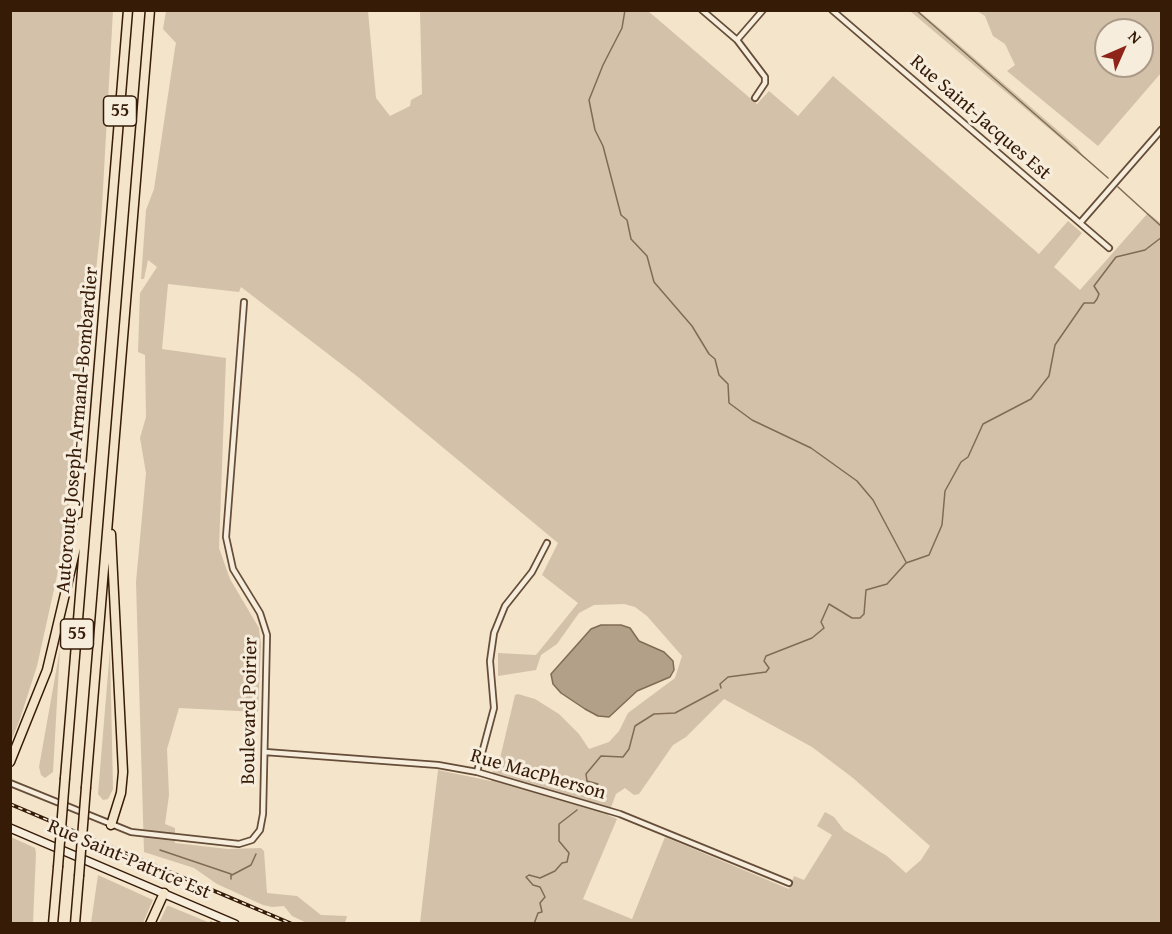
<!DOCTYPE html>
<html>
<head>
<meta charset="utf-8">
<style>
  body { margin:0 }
  #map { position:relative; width:1172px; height:934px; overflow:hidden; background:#f3e4ca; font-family:"Gentium Book Plus",serif }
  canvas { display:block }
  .frame { position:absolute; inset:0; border:12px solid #361b07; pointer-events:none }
  .north { position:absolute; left:1094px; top:18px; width:60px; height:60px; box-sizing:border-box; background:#f7eddd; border:2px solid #aa9987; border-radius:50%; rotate:45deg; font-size:16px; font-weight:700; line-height:24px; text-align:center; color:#361b07 }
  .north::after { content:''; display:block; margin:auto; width:21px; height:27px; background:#8f2418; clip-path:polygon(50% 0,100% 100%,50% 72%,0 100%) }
</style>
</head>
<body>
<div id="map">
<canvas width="1172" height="934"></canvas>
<div class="frame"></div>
<div class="north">N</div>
</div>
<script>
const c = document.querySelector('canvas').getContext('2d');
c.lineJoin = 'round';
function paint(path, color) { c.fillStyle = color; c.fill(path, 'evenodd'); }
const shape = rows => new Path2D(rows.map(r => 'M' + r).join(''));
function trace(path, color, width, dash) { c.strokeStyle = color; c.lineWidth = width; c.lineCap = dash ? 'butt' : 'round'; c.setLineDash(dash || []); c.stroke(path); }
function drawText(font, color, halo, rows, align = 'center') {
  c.font = font + ' "Gentium Book Plus",serif'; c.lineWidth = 6; c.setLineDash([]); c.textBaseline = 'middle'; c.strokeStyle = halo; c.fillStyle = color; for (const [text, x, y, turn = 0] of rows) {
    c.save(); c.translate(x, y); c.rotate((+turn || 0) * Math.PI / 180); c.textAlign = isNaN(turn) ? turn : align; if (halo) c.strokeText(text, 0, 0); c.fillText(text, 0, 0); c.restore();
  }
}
const green = shape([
  [11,10,113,11,101,224,75,468,57,576,37,666,19,722,11,741],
  [166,11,368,11,376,98,390,116,410,106,411,100,422,94,420,11,648,11,757,104,769,91,798,116,833,76,1039,254,1068,221,1082,233,1054,267,1080,290,1148,213,1162,224,1161,923,420,923,438,770,491,781,493,771,497,771,515,695,518,694,535,699,559,714,579,734,589,749,609,742,619,731,628,713,675,678,682,656,647,616,635,607,624,604,594,605,579,613,557,644,541,655,536,670,498,676,498,653,536,655,578,603,542,575,558,543,358,377,241,287,239,292,168,284,162,349,226,358,219,548,230,579,259,628,261,645,258,712,179,708,167,749,169,795,165,824,175,828,175,843,228,849,261,848,264,851,267,893,297,896,321,915,347,916,345,923,307,923,292,916,284,906,272,907,263,905,217,884,194,868,144,852,136,582,146,473,140,438,146,417,145,355,138,352,140,293,157,267,148,260,144,279,141,279,146,210,154,189,175,48,176,43,163,29],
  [724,699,812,747,853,778,930,846,921,860,906,873,887,856,844,830,834,817,825,812,817,826,832,835,804,880,794,876,789,889,665,837,632,919,583,899,617,819,608,815,616,794,625,788,634,795,639,794,673,745,686,737],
  [910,11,919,11,950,37,1077,147,1086,160],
  [977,11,1161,11,1161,73,1098,146,1007,71,1015,65,1005,44,993,36,985,16],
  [1106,30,1142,30,1142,66,1106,66],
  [60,649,53,772,45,778,41,775,39,767],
  [110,649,113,789,108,799,103,800,98,794],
  [11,837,35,848,36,853,33,923,11,923],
  [98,875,153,900,143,923,91,923],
  [167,906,169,906,210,923,159,923]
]);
const water = shape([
  [601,625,621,625,630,628,639,641,664,652,673,661,674,670,670,677,637,691,609,717,598,716,585,709,561,693,553,684,551,674,591,629,601,625]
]);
const stream = shape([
  [625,10,622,28,603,65,589,100,595,130,603,146,621,215,627,220,631,239,647,256,654,282,692,326,709,354,715,359,719,375,728,384,729,403,752,420,811,448,857,481,873,500,906,562],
  [916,10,1108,178],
  [1118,187,1162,227],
  [721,688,720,684,728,677,766,672,769,668,764,661,766,656,812,638,824,628,821,622,829,604,852,618,860,618,864,614,866,590,887,584,906,563,929,555,942,525,945,491,961,462,968,457,983,424,1031,399,1049,376,1055,345,1084,303,1094,303,1097,299,1099,294,1094,286,1116,257,1145,250,1162,237],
  [590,794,598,784,587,781,586,774,601,756,623,757,629,749,635,726,654,714,675,713,718,690],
  [160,850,231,874,231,879],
  [232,875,251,865,256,854],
  [211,924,211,922],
  [534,924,538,913,542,912,540,903,545,897,540,887,533,885,526,877,529,875,540,878,555,871,562,863,567,862,569,853,559,841,559,824,577,810]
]);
const street = shape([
  [702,10,737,40,765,77,765,83,755,98],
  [832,10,1109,248],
  [737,40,763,10],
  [1080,223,1162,129],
  [265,752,438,765,477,772,620,814,789,883],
  [477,772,494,708,490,661,494,633,505,606,532,572,547,543],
  [10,783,131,832,239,844,252,840,260,830,263,814,267,635,260,613,233,569,226,537,244,302]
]);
const secondary = shape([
  [10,828,235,924]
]);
const highway = shape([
  [10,762,47,670,82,522],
  [65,778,128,10],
  [86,787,150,10],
  [111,825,121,793,123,772,111,534],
  [53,924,58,867],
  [75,924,79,876],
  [150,924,164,893]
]);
const rail = shape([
  [10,804,292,924]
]);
const highwayBridge = shape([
  [58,867,65,778],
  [79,876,86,787]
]);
const shields = [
  [120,111,33],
  [77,634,33]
];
const shieldNames = [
  ["55",120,111],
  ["55",77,634]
];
const streetNames = [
  ["Rue Saint-Jacques Est",980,118,41],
  ["Autoroute Joseph-Armand-Bombardier",78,430,-85],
  ["Boulevard Poirier",250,711,-89],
  ["Rue MacPherson",538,775,16],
  ["Rue Saint-Patrice Est",129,860,23]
];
paint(green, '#d3c2a9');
paint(water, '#b3a088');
trace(water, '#816b54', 1.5);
trace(stream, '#816b54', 1.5);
trace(street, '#654d38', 8);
trace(secondary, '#361b07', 10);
trace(highway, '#361b07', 11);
trace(street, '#f7eddd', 4.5);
trace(secondary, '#f7eddd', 7);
trace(highway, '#f3e4ca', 8);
trace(rail, '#361b07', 4);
trace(rail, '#f7eddd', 1.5, [4.5]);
trace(highwayBridge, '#361b07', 11, []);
trace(highwayBridge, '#f3e4ca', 8);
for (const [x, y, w] of shields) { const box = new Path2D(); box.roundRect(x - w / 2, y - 15, w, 30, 4.5); c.fillStyle = '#f7eddd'; c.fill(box); trace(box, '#361b07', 1.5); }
drawText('bold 18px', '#361b07', null, shieldNames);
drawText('20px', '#361b07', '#f7eddd', streetNames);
</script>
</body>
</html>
